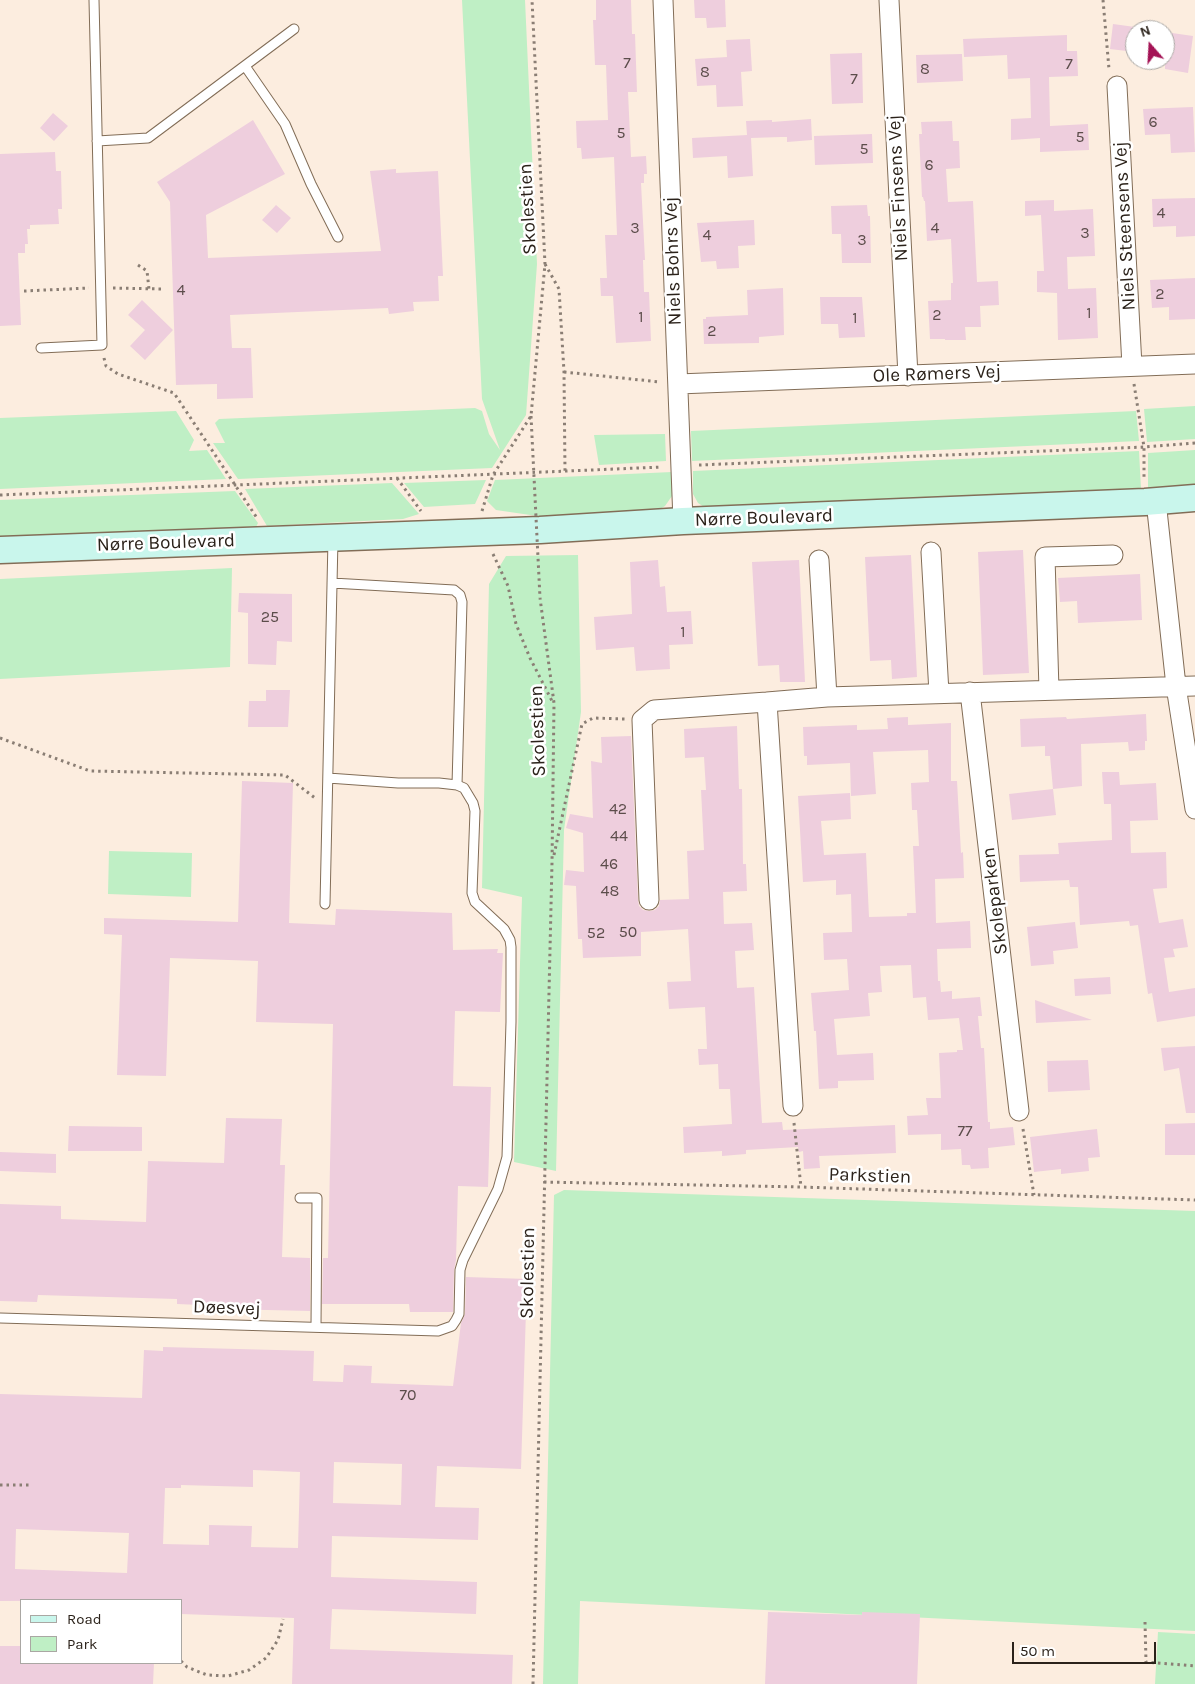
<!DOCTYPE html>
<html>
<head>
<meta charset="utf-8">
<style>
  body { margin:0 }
  #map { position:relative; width:1195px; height:1684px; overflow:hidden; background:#fceddf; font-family:Karla,sans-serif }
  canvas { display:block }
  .legend { position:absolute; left:20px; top:1599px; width:162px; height:65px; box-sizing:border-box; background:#fff; border:1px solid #aaa7a3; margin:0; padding:6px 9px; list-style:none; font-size:15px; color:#2b221a }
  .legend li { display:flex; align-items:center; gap:10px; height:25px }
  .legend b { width:25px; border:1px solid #aaa7a3 }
  .north { position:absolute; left:1125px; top:20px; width:50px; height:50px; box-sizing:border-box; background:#fff; border:1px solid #aaa7a3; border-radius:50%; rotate:341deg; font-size:14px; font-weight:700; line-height:20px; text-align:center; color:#2b221a }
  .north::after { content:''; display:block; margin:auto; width:18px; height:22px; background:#a41355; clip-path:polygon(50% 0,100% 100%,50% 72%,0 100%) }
  .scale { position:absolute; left:1012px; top:1642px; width:144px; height:22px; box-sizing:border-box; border:2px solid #2b221a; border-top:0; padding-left:6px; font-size:15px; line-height:18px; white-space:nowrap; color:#2b221a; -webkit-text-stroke:4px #fff; paint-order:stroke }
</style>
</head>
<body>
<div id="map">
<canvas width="1195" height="1684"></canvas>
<ul class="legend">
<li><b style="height:6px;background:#c9f6ec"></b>Road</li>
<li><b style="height:14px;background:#bfefc5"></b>Park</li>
</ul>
<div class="north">N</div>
<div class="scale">50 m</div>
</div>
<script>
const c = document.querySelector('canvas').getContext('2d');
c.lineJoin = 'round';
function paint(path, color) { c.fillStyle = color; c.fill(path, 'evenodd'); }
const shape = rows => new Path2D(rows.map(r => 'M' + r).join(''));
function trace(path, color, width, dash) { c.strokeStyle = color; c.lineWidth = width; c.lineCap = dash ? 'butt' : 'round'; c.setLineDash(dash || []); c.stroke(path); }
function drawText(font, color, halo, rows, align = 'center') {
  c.font = font + ' Karla,sans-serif'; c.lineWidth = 5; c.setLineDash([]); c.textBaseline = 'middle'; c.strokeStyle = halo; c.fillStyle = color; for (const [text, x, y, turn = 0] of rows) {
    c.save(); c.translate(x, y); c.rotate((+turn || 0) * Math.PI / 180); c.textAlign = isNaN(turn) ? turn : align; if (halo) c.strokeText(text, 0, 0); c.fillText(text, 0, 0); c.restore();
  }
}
const green = shape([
  [462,0,525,0,537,264,526,415,492,468,238,479,213,443,225,443,215,423,219,419,475,408,482,411,489,434,500,450,482,399],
  [1195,406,1195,439,1147,442,1144,409],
  [176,411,194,440,189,451,207,450,226,479,0,489,0,418],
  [1136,411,1139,441,692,461,691,431],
  [665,434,666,461,599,465,594,435],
  [1195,450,1195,490,1148,491,1148,453],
  [1139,451,1141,489,704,507,698,503,693,494,693,471],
  [672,472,672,496,665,506,657,511,544,517,496,510,487,501,495,480],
  [486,480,475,504,424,507,404,483],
  [392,483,419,514,403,519,267,526,245,489],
  [235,491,258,523,255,529,0,539,0,500],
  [578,555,581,712,564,830,556,1171,514,1162,522,897,482,888,489,584,506,556],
  [232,568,230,667,0,679,0,579],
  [109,851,192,853,191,897,108,894],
  [564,1190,1195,1211,1195,1631,580,1601,578,1684,543,1684,554,1195],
  [1158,1632,1195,1634,1195,1684,1155,1684]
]);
const building = shape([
  [596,0,631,0,632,34,635,34,637,92,628,92,631,157,646,156,647,174,644,174,644,183,641,183,645,260,643,260,644,292,649,292,651,341,616,343,613,296,601,296,600,278,607,278,605,235,617,235,614,157,582,159,581,148,577,148,576,121,608,120,606,65,595,65,593,20,596,20],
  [694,0,725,0,726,27,707,28,706,18,695,18],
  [1113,24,1135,27,1135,52,1110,49],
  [1165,32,1193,36,1188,73,1165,69],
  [1067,35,1067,51,1077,51,1078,76,1049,77,1050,126,1088,124,1089,150,1040,152,1040,138,1011,140,1011,119,1031,118,1030,78,1008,79,1007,55,964,57,963,39],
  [750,39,752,71,741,72,743,106,717,107,716,85,697,86,695,59,727,57,726,40],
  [862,53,863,103,832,104,830,54],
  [962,54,963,81,917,83,916,55],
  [1193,107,1195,152,1171,153,1170,134,1145,135,1143,109],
  [53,113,68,126,54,141,40,128],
  [811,119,812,140,787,142,787,137,781,137,751,138,753,176,728,178,727,156,693,158,692,138,747,135,746,121,772,120,772,122],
  [253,120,285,174,206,215,208,258,381,251,370,171,396,169,396,173,438,171,443,276,438,276,439,301,413,302,414,311,389,314,388,308,230,315,232,348,251,348,253,398,217,399,217,384,176,385,170,202,157,182],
  [952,121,953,141,959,141,960,168,946,169,948,202,973,201,977,282,998,281,999,305,980,306,981,327,965,327,966,340,945,340,945,339,930,339,928,301,951,300,951,283,953,283,951,239,927,241,925,201,924,201,923,197,922,197,919,134,922,134,921,122],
  [872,134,873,163,815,165,814,136],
  [55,152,56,171,61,171,62,209,58,209,59,224,30,225,30,229,27,229,28,244,25,244,25,253,18,253,21,325,0,326,0,154],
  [1195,198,1195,236,1176,237,1176,226,1153,227,1152,199],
  [1054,200,1054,211,1093,209,1095,256,1067,257,1068,289,1096,288,1098,338,1058,340,1057,293,1037,292,1037,271,1044,271,1041,215,1025,216,1025,201],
  [276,205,291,218,277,233,262,220],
  [867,205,868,216,870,216,871,263,842,263,841,234,832,234,831,206],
  [754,220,755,245,738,246,739,268,717,269,716,261,701,262,697,223],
  [1195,278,1195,319,1169,320,1169,307,1152,308,1150,280],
  [783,288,784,335,759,337,759,343,704,344,703,319,706,319,706,317,748,315,747,290],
  [820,297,862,297,865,337,839,338,838,324,821,324],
  [142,300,173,330,145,360,130,346,145,330,128,315],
  [1023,550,1029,673,983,675,978,552],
  [911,555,917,677,892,679,891,660,870,661,865,557],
  [658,560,660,587,665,586,667,612,691,611,693,644,669,645,670,669,636,671,634,647,596,650,594,617,632,614,630,562],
  [799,560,805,682,780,682,779,665,758,666,752,562],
  [1140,574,1142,620,1078,623,1077,601,1060,602,1058,578],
  [239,593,292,594,292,642,277,641,276,665,248,664,248,613,238,612],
  [266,690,290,690,288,727,248,727,249,701,266,701],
  [1146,714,1147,741,1145,741,1145,750,1129,751,1128,742,1081,744,1082,786,1053,789,1050,756,1045,756,1045,746,1021,747,1020,719,1066,717,1067,719],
  [908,717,908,725,951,723,951,781,957,781,961,853,963,852,964,878,935,879,936,923,970,921,971,948,937,949,938,981,940,981,941,992,952,991,952,999,980,997,982,1016,978,1016,981,1048,984,1048,988,1122,990,1122,990,1129,1013,1127,1015,1145,988,1148,989,1168,971,1169,970,1165,962,1165,961,1149,941,1150,941,1134,908,1135,907,1116,928,1115,926,1098,941,1098,939,1053,957,1052,957,1050,963,1050,959,1018,928,1020,926,997,913,998,911,965,880,966,882,992,868,993,870,1016,834,1019,837,1055,873,1053,874,1080,838,1081,838,1088,819,1089,816,1031,814,1031,811,993,849,990,847,959,824,960,823,933,852,932,851,894,836,895,836,880,803,882,798,796,850,793,851,819,821,821,824,855,866,853,869,917,907,916,907,913,916,913,913,846,919,846,917,810,912,810,911,783,929,782,928,750,873,752,876,794,851,796,850,763,807,765,807,756,804,756,803,727,857,725,857,730,888,729,887,718],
  [737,726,739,789,742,789,743,864,746,864,747,891,723,892,724,924,752,923,754,950,735,951,737,988,754,987,762,1123,782,1122,783,1130,895,1125,896,1153,819,1156,820,1168,804,1169,803,1151,799,1152,798,1147,746,1150,746,1154,722,1156,722,1151,684,1153,683,1127,732,1124,730,1089,719,1089,718,1064,699,1065,698,1049,707,1049,705,1007,669,1009,667,982,691,981,688,929,641,932,641,956,583,958,582,939,578,939,576,886,564,885,566,870,584,872,583,833,566,828,570,814,593,818,591,761,602,763,601,737,631,736,638,900,639,906,643,910,650,911,655,910,659,906,660,900,689,899,687,851,704,850,701,790,706,790,704,757,685,758,684,729],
  [1102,772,1119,772,1120,785,1156,783,1158,820,1130,821,1131,853,1166,852,1167,888,1153,889,1159,923,1183,919,1188,947,1173,949,1175,957,1164,958,1169,992,1195,988,1195,1016,1157,1022,1152,993,1148,994,1138,925,1130,926,1129,921,1080,925,1078,887,1070,887,1069,880,1020,882,1019,855,1059,854,1058,843,1112,840,1111,804,1104,804],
  [242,781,293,783,289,923,335,925,336,909,452,913,453,950,498,949,497,953,503,953,500,1012,455,1011,453,1086,491,1087,488,1187,458,1186,456,1260,454,1270,453,1312,410,1312,409,1304,322,1304,323,1258,328,1258,333,1024,256,1022,258,961,170,958,166,1076,117,1075,122,935,104,934,104,918,238,922],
  [1053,789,1056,815,1012,820,1009,794],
  [1075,922,1078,948,1053,951,1054,964,1031,966,1027,927],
  [1110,977,1111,994,1075,996,1074,979],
  [1035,1000,1092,1020,1036,1023],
  [1195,1046,1195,1113,1186,1113,1179,1068,1164,1071,1161,1048],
  [1088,1060,1090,1090,1048,1092,1047,1061],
  [226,1118,282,1119,280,1165,285,1165,282,1257,310,1258,310,1311,224,1309,224,1306,177,1304,177,1299,38,1295,37,1302,0,1301,0,1204,61,1206,61,1219,146,1222,148,1161,224,1163],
  [1195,1123,1195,1155,1165,1155,1165,1124],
  [69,1126,142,1127,142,1151,68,1151],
  [1097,1129,1100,1157,1088,1158,1089,1171,1061,1174,1061,1169,1034,1172,1030,1137],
  [0,1152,56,1154,56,1173,0,1171],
  [466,1277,527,1279,521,1469,437,1466,435,1507,479,1508,478,1540,332,1536,331,1577,477,1582,476,1614,332,1609,330,1649,513,1655,512,1684,292,1684,294,1618,181,1614,181,1600,0,1601,0,1394,142,1398,144,1350,163,1351,163,1347,314,1351,313,1381,343,1382,344,1365,372,1366,371,1383,453,1386,461,1323,465,1314],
  [334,1462,402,1464,401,1505,333,1503],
  [253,1470,300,1472,298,1548,251,1547,252,1526,209,1525,209,1545,163,1544,165,1488,181,1488,181,1485,253,1487],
  [16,1529,129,1533,127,1573,15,1569],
  [768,1612,862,1615,862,1612,920,1614,917,1684,765,1684],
  [0,1646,21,1646,21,1663,154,1663,153,1684,0,1684]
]);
const path = shape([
  [1103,0,1109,69],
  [545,264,559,289,564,372,565,471],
  [138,265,147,271,149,289],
  [113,288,162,289],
  [24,291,89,288],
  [104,358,106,366,118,374,174,393,257,518],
  [564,372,660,382],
  [1134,384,1144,447,1144,479],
  [699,465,1144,447,1195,443],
  [397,478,421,511],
  [0,495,662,467],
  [482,511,493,475,531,416,545,264,532,0],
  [493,554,508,586,516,624,530,658,552,701],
  [0,738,90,771,285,775,315,798],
  [554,855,582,724,593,718,625,719],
  [794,1123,801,1187],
  [1023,1129,1034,1195],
  [544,1182,801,1187,1195,1200],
  [0,1485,29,1485],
  [1145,1622,1146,1662,1195,1666],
  [181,1661,187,1667,207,1675,228,1676,249,1670,266,1658,278,1640,283,1619],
  [533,1684,552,863,554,703,540,598]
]);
const lane = shape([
  [245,66,285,124,311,184,338,237],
  [97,141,148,138,294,29],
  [41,348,102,345,94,0],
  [332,583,454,590,460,595,462,602,457,785],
  [325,904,333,539],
  [300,1198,317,1198,316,1326],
  [0,1318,438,1331,452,1326,456,1320,459,1314,460,1270,463,1260,498,1189,507,1157,511,1022,511,947,510,940,504,929,475,902,472,893,475,811,473,803,464,788,457,785,439,783,398,783,328,778]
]);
const street = shape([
  [663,0,683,521],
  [889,0,908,376],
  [1117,86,1132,366],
  [678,384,1195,364],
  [1156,501,1176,686,1195,809],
  [931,552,939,693],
  [819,560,827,697],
  [1049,690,1045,557,1113,555],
  [970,692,1019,1111],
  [649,900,642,720,654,710,767,702],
  [793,1106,767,702,827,697,1195,686]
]);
const secondary = shape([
  [0,550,540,530,683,521,1145,502,1195,498]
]);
const pathBridge = shape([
  [531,416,540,598]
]);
const numberNames = [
  ["7",627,63],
  ["7",1069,64],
  ["8",925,69],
  ["8",705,72],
  ["7",854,79],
  ["6",1153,122],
  ["5",621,133],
  ["5",1080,137],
  ["5",864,149],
  ["6",929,165],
  ["4",1161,213],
  ["3",635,228],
  ["4",935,228],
  ["3",1085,233],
  ["4",707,235],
  ["3",862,240],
  ["4",181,290],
  ["2",1160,294],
  ["1",1089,313],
  ["2",937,315],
  ["1",641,317],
  ["1",855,318],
  ["2",712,331],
  ["25",270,617],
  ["1",683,632],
  ["42",618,809],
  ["44",619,836],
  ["46",609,864],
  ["48",610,891],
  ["50",628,932],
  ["52",596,933],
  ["77",965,1131],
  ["70",408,1395]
];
const streetNames = [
  ["Niels Finsens Vej",898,188,-93],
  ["Skolestien",528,209,-93],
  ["Niels Steensens Vej",1125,226,-93],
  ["Niels Bohrs Vej",673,261,-92],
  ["Ole Rømers Vej",937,374,-2],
  ["Nørre Boulevard",764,518,-2],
  ["Nørre Boulevard",166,543,-2],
  ["Skolestien",538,731,-92],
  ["Skoleparken",995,901,-97],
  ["Parkstien",870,1176,2],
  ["Skolestien",528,1273,-89],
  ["Døesvej",227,1308,2]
];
paint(green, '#bfefc5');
paint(building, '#eecedd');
trace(lane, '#826d57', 11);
trace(street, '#826d57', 21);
trace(secondary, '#826d57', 29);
trace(path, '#8a7e74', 3, [2.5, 4]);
trace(lane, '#fff', 9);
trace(street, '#fff', 19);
trace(secondary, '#c9f6ec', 26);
trace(pathBridge, '#8a7e74', 3, [2.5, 4]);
drawText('16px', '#5c4d4b', null, numberNames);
drawText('19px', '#2b221a', '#fff', streetNames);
</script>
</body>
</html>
